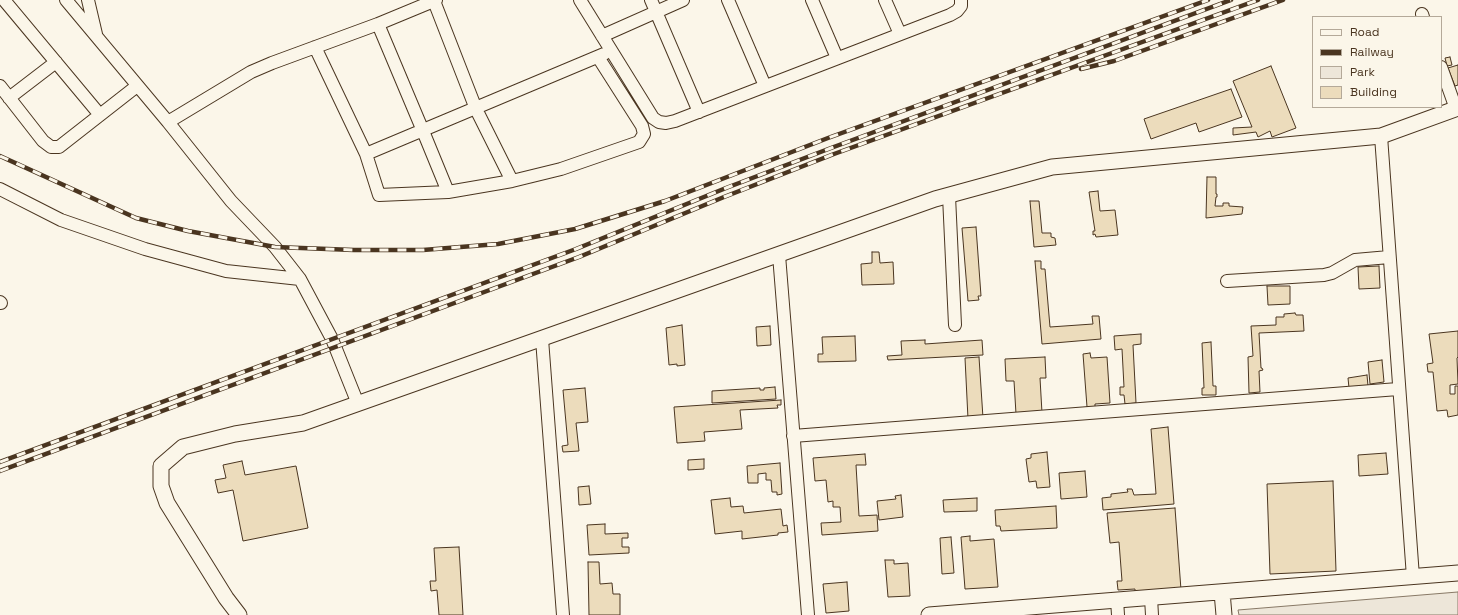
<!DOCTYPE html>
<html>
<head>
<meta charset="utf-8">
<style>
  body { margin:0 }
  #map { position:relative; width:1458px; height:615px; overflow:hidden; background:#fbf6e9; font-family:"Space Grotesk",sans-serif }
  canvas { display:block }
  .legend { position:absolute; left:1312px; top:16px; width:130px; height:92px; box-sizing:border-box; background:#fbf6e9; border:1px solid #b4a999; margin:0; padding:5px 7px; list-style:none; font-size:12px; color:#4a3520 }
  .legend li { display:flex; align-items:center; gap:8px; height:20px }
  .legend b { width:20px; border:1px solid #b4a999 }
</style>
</head>
<body>
<div id="map">
<canvas width="1458" height="615"></canvas>
<ul class="legend">
<li><b style="height:5px;background:#fbf6e9"></b>Road</li>
<li><b style="height:5px;background:#4a3520"></b>Railway</li>
<li><b style="height:11px;background:#ede6d9"></b>Park</li>
<li><b style="height:11px;background:#ecdcbc"></b>Building</li>
</ul>
</div>
<script>
const c = document.querySelector('canvas').getContext('2d');
c.lineJoin = 'round';
function paint(path, color) { c.fillStyle = color; c.fill(path, 'evenodd'); }
const shape = rows => new Path2D(rows.map(r => 'M' + r).join(''));
function trace(path, color, width, dash) { c.strokeStyle = color; c.lineWidth = width; c.lineCap = dash ? 'butt' : 'round'; c.setLineDash(dash || []); c.stroke(path); }
const green = shape([
  [1458,592,1458,615,1239,615,1238,610,1458,592]
]);
const building = shape([
  [1450,57,1452,65,1447,66,1445,58,1450,57],
  [1458,65,1458,85,1455,86,1448,68,1458,65],
  [1271,66,1296,128,1272,137,1270,131,1258,137,1256,132,1233,135,1233,128,1252,127,1233,81,1271,66],
  [1231,89,1242,117,1199,132,1196,123,1151,139,1144,119,1231,89],
  [1207,177,1216,177,1216,194,1217,194,1217,197,1216,197,1215,206,1223,206,1223,203,1229,203,1229,206,1243,207,1242,214,1206,218,1207,177],
  [1098,191,1100,211,1115,210,1118,235,1096,237,1095,234,1093,235,1093,231,1095,231,1089,192,1098,191],
  [1030,201,1039,201,1042,233,1051,233,1051,237,1055,238,1056,245,1034,247,1030,201],
  [976,227,981,296,978,296,979,300,968,301,962,228,976,227],
  [872,252,879,252,880,263,893,262,894,284,862,285,861,264,872,263,872,252],
  [1035,261,1041,261,1041,269,1045,269,1050,327,1093,324,1092,316,1099,316,1101,339,1042,344,1035,261],
  [1379,266,1380,288,1359,289,1358,267,1379,266],
  [1267,286,1290,286,1290,304,1268,305,1267,286],
  [1295,313,1296,315,1303,315,1304,331,1259,333,1261,368,1262,368,1263,370,1259,371,1260,392,1249,393,1248,357,1253,356,1251,326,1276,325,1276,317,1284,317,1284,314,1295,313],
  [682,325,685,365,677,366,677,364,669,365,666,328,682,325],
  [770,326,771,345,757,346,756,327,770,326],
  [1458,331,1458,357,1457,358,1458,384,1450,385,1450,394,1455,394,1455,386,1458,386,1458,415,1448,417,1447,410,1437,411,1433,372,1428,372,1427,364,1433,363,1429,334,1458,331],
  [1141,334,1141,344,1133,345,1136,403,1125,404,1124,395,1120,395,1120,387,1124,387,1122,349,1115,350,1114,336,1141,334],
  [855,336,856,361,818,362,818,354,823,354,822,337,855,336],
  [925,340,925,344,982,340,983,355,888,360,887,356,902,355,901,341,925,340],
  [1211,342,1213,386,1216,386,1216,395,1202,395,1202,388,1204,388,1202,343,1211,342],
  [1090,353,1091,358,1107,357,1110,403,1095,404,1095,407,1087,407,1083,354,1090,353],
  [979,357,983,418,968,419,965,358,979,357],
  [1045,357,1046,378,1040,378,1042,413,1016,414,1014,381,1006,381,1005,359,1045,357],
  [1382,360,1384,382,1370,384,1368,362,1382,360],
  [1367,375,1368,386,1349,388,1348,378,1367,375],
  [775,387,776,399,712,403,712,391,760,388,760,390,764,390,764,388,775,387],
  [585,388,588,422,576,423,579,451,563,452,562,446,568,445,563,390,585,388],
  [781,400,781,405,777,405,778,408,740,410,742,429,704,432,705,441,677,443,674,407,781,400],
  [1168,427,1174,504,1103,510,1102,498,1111,497,1111,494,1128,492,1127,489,1132,489,1134,495,1156,494,1151,429,1168,427],
  [1047,452,1050,487,1037,488,1036,481,1029,482,1026,459,1031,458,1031,454,1047,452],
  [1386,453,1388,474,1359,476,1358,455,1386,453],
  [865,454,866,465,856,465,859,516,877,515,878,531,822,535,821,523,841,522,840,507,833,507,833,501,828,502,826,480,815,481,813,458,865,454],
  [704,459,704,469,688,470,688,460,704,459],
  [242,461,245,475,296,466,308,528,243,541,233,490,218,493,215,480,226,478,223,465,242,461],
  [780,463,782,494,777,495,777,492,772,492,771,480,766,480,766,473,758,474,758,483,748,483,747,466,780,463],
  [1085,471,1087,497,1061,499,1059,473,1085,471],
  [1333,481,1336,571,1270,574,1267,484,1333,481],
  [589,486,591,504,579,505,578,487,589,486],
  [901,495,903,517,879,520,877,501,896,499,895,496,901,495],
  [730,498,731,507,743,506,744,513,781,509,783,526,787,525,788,532,778,533,778,535,742,539,742,531,715,534,711,500,730,498],
  [977,498,977,511,944,512,943,500,977,498],
  [1056,506,1057,528,1001,531,1000,526,996,526,995,510,1056,506],
  [1175,508,1181,590,1135,593,1135,589,1118,590,1117,581,1122,581,1119,542,1110,543,1107,513,1175,508],
  [605,524,605,534,628,533,628,538,622,538,622,547,629,547,629,553,589,555,587,525,605,524],
  [970,536,970,541,994,539,998,587,965,589,961,537,970,536],
  [951,537,954,573,942,574,940,538,951,537],
  [459,547,463,615,439,615,437,590,431,591,430,581,436,581,434,548,459,547],
  [885,560,894,560,894,564,908,563,910,596,888,597,885,560],
  [588,562,599,562,600,584,612,583,613,594,620,594,620,615,589,615,588,562],
  [847,582,849,611,826,613,823,584,847,582]
]);
const minor = shape([
  [4,0,100,115],
  [66,0,168,122,231,201,275,247,300,279,332,339,358,404],
  [88,0,96,34],
  [580,0,653,118,659,122,666,123,675,121,950,15,957,11,961,6,961,0],
  [651,0,699,112],
  [728,0,765,86],
  [812,0,837,58],
  [885,0,900,34],
  [434,1,476,109,512,181],
  [1422,14,1423,17],
  [378,24,423,131,448,192],
  [602,36,683,0],
  [315,47,366,154,379,195,448,192,512,181,561,169,639,142,644,134,642,126,598,57],
  [1441,67,1456,109],
  [0,86,43,141,51,147,59,147,137,86],
  [9,98,56,62],
  [168,122,251,72,272,63,378,24,436,0],
  [1381,136,1413,577],
  [366,154,604,54],
  [0,189,61,220,145,249,226,271,300,279],
  [949,196,955,325],
  [779,255,808,615],
  [1227,281,1324,275,1332,273,1355,260,1389,257],
  [0,302,1,303],
  [542,339,563,615],
  [793,436,1398,389],
  [1151,598,1152,615],
  [1117,600,1118,615]
]);
const major = shape([
  [1222,592,1224,615],
  [239,615,226,598,167,503,161,486,161,466,183,447,235,434,303,423,935,199,1052,167,1381,136,1458,108],
  [929,615,1458,573]
]);
const rail = shape([
  [1081,69,1114,61,1283,0],
  [0,156,136,218,188,231,275,247,354,250,423,250,498,244,575,229,665,201,828,138,1208,0],
  [0,462,576,249,726,188,831,148,1231,0],
  [0,471,579,257,724,197,834,154,1258,0]
]);
paint(green, '#ede6d9');
trace(green, '#887966', 1);
paint(building, '#ecdcbc');
trace(building, '#4a3520', 1);
trace(minor, '#4a3520', 14);
trace(major, '#4a3520', 17);
trace(minor, '#fbf6e9', 12);
trace(major, '#fbf6e9', 15);
trace(rail, '#4a3520', 4.5);
trace(rail, '#fbf6e9', 3, [9]);
</script>
</body>
</html>
